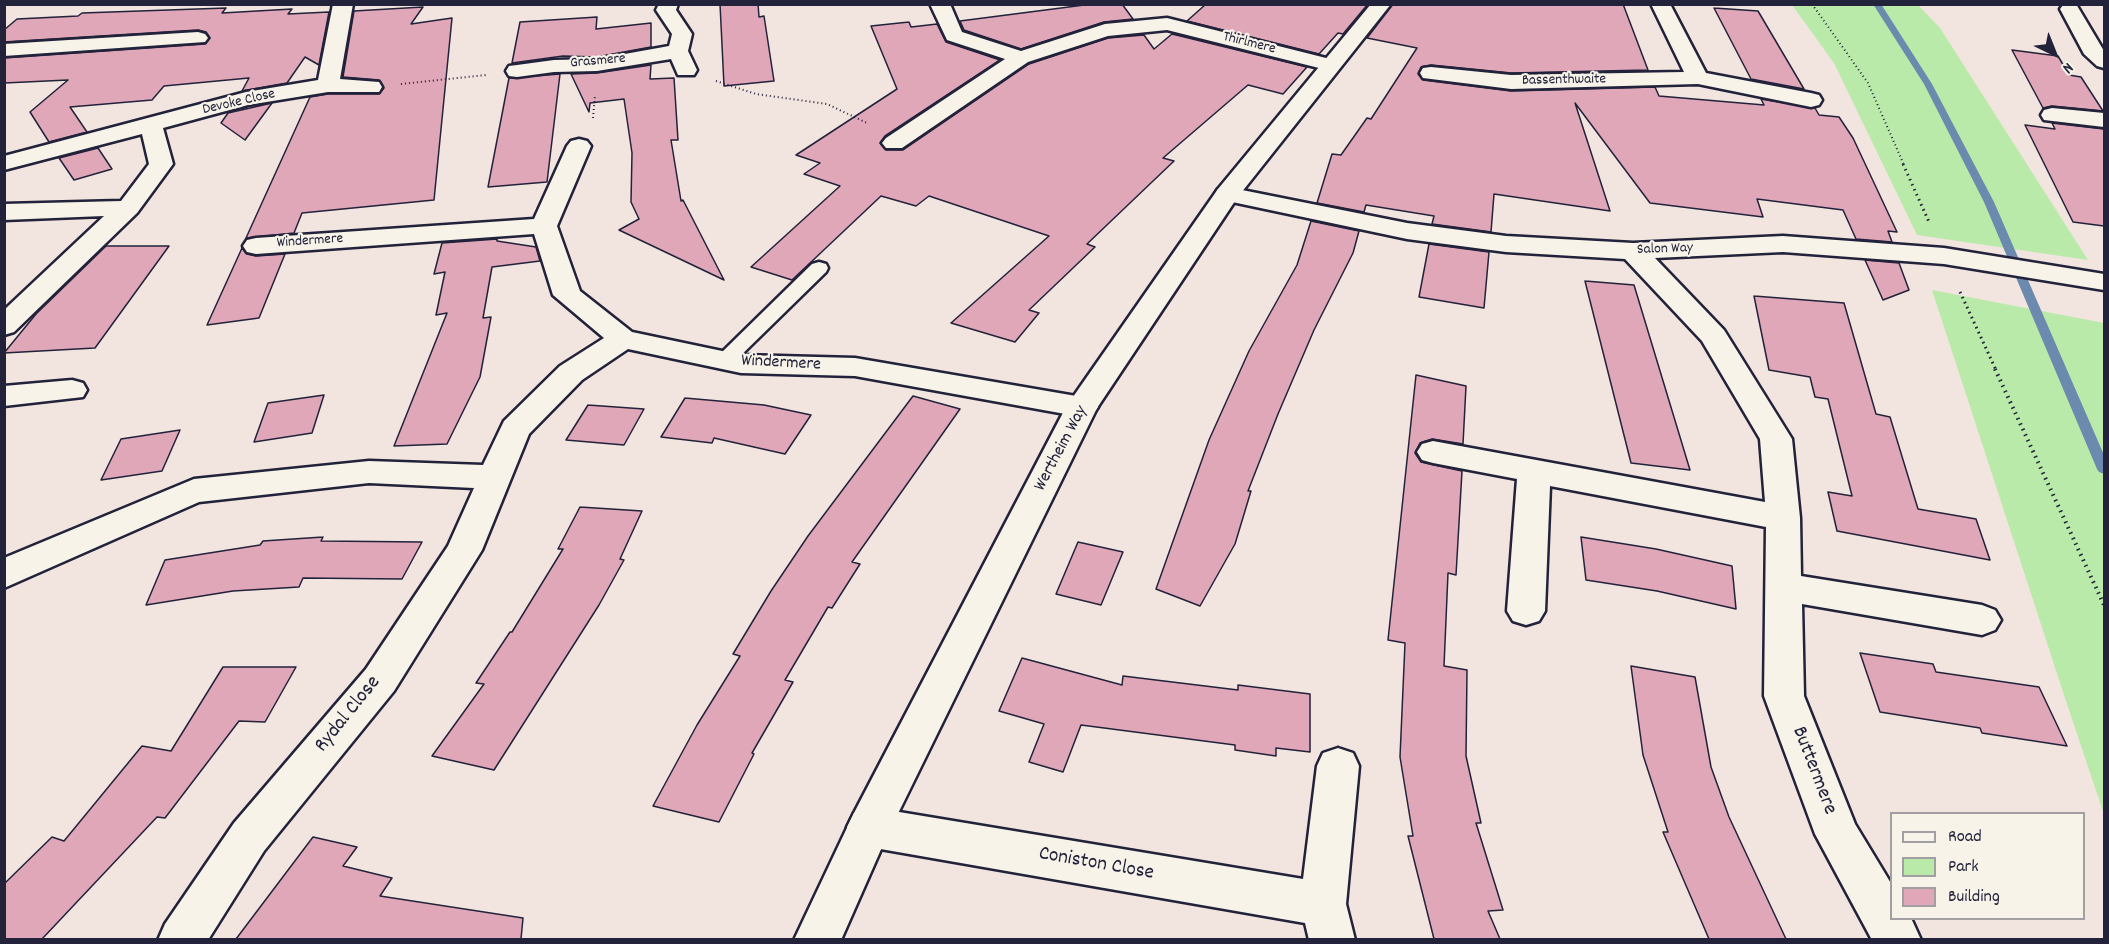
<!DOCTYPE html>
<html>
<head>
<meta charset="utf-8">
<style>
  body { margin:0 }
  #map { position:relative; width:2109px; height:944px; overflow:hidden; background:#f2e4de; font-family:Dekko,sans-serif }
  canvas { display:block }
  .frame { position:absolute; inset:0; border:6px solid #22223b; pointer-events:none }
  .legend { position:absolute; left:1890px; top:812px; width:195px; height:108px; box-sizing:border-box; background:#f7f3e8; border:2px solid #a29fa3; margin:0; padding:8px 10px; list-style:none; font-size:18px; color:#22223b }
  .legend li { display:flex; align-items:center; gap:12px; height:30px }
  .legend b { width:30px; border:2px solid #a29fa3 }
  .north { position:absolute; left:2025px; top:24px; width:60px; height:60px; -webkit-text-stroke:4px #f7f3e8; paint-order:stroke; rotate:137deg; font-size:16px; font-weight:700; line-height:24px; text-align:center; color:#22223b }
  .north::after { content:''; display:block; margin:auto; width:21px; height:27px; background:#22223b; clip-path:polygon(50% 0,100% 100%,50% 72%,0 100%) }
</style>
</head>
<body>
<div id="map">
<canvas width="2109" height="944"></canvas>
<div class="frame"></div>
<ul class="legend">
<li><b style="height:8px;background:#f7f3e8"></b>Road</li>
<li><b style="height:16px;background:#baeaa9"></b>Park</li>
<li><b style="height:16px;background:#dfa7b8"></b>Building</li>
</ul>
<div class="north">N</div>
</div>
<script>
const c = document.querySelector('canvas').getContext('2d');
c.lineJoin = 'round';
function paint(path, color) { c.fillStyle = color; c.fill(path, 'evenodd'); }
const shape = rows => new Path2D(rows.map(r => 'M' + r).join(''));
function trace(path, color, width, dash) { c.strokeStyle = color; c.lineWidth = width; c.lineCap = dash ? 'butt' : 'round'; c.setLineDash(dash || []); c.stroke(path); }
function drawText(font, color, halo, rows, align = 'center') {
  c.font = font + ' Dekko,sans-serif'; c.lineWidth = 4.5; c.setLineDash([]); c.textBaseline = 'middle'; c.strokeStyle = halo; c.fillStyle = color; for (const [text, x, y, turn = 0] of rows) {
    c.save(); c.translate(x, y); c.rotate((+turn || 0) * Math.PI / 180); c.textAlign = isNaN(turn) ? turn : align; if (halo) c.strokeText(text, 0, 0); c.fillText(text, 0, 0); c.restore();
  }
}
const green = shape([
  [1792,5,1918,5,1940,28,2088,260,1917,235,1834,63],
  [1932,290,2104,323,2104,814,2065,698]
]);
const stream = shape([
  [1873,4,1881,4,1932,84,1994,202,2104,455,2104,474,2099,472,2097,469,1984,202,1924,84,1873,4]
]);
const building = shape([
  [720,4,758,4,759,17,764,16,774,81,724,86,720,4],
  [1092,4,1122,4,1133,19,1104,22,1021,49,964,30,960,21,1092,4],
  [1206,4,1368,4,1343,34,1338,33,1319,54,1187,21,1206,4],
  [1393,4,1623,4,1648,70,1511,73,1431,65,1421,67,1418,74,1423,80,1511,91,1655,87,1659,96,1764,105,1761,99,1815,108,1819,115,1839,117,1853,138,1897,232,1888,231,1892,242,1856,239,1843,210,1757,199,1763,217,1650,203,1575,103,1610,211,1494,194,1491,232,1432,224,1434,216,1366,205,1364,212,1317,203,1332,154,1341,155,1367,118,1371,119,1417,48,1367,38,1393,4],
  [423,7,411,24,452,18,434,200,302,213,294,233,246,238,310,97,328,94,379,94,384,88,379,80,343,77,354,11,423,7],
  [226,8,222,13,292,9,288,14,329,12,319,65,305,57,287,83,242,91,249,78,164,86,152,100,70,107,87,132,49,142,30,112,68,80,4,83,4,58,205,44,210,38,206,32,198,30,4,42,4,30,17,19,78,16,82,13,226,8],
  [1714,8,1758,11,1804,89,1751,79,1714,8],
  [597,17,596,29,651,23,651,47,597,57,563,56,512,63,520,22,597,17],
  [909,22,911,27,937,24,946,42,1000,60,885,136,880,143,886,150,903,150,1029,64,1108,38,1144,35,1154,49,1172,34,1307,67,1283,94,1248,85,1163,158,1174,161,1087,244,1095,247,1029,310,1039,313,1015,342,951,323,1049,236,929,196,916,206,881,196,792,280,751,267,840,186,804,174,820,163,796,155,897,89,871,26,909,22],
  [2012,50,2058,56,2069,75,2081,77,2103,111,2052,106,2043,108,2012,50],
  [651,65,650,79,674,78,678,140,671,140,681,201,683,200,724,280,619,230,639,219,631,202,632,153,624,99,590,103,589,112,571,74,597,73,651,65],
  [560,74,547,182,488,187,509,78,560,74],
  [272,103,245,140,221,123,228,113,272,103],
  [2052,123,2104,129,2104,226,2073,222,2025,125,2055,129,2052,123],
  [98,148,112,169,74,180,59,158,98,148],
  [1311,221,1359,231,1353,253,1314,330,1278,414,1248,491,1251,491,1235,544,1200,606,1156,589,1209,440,1249,351,1297,265,1311,221],
  [497,239,497,241,536,247,540,261,492,267,483,318,491,317,480,377,447,444,394,446,447,313,436,315,445,272,434,274,442,243,497,239],
  [1429,244,1489,252,1484,308,1419,297,1429,244],
  [106,246,169,246,95,348,4,353,36,314,106,246],
  [242,248,247,254,256,256,285,254,259,318,207,325,242,248],
  [1865,260,1899,263,1909,290,1883,300,1865,260],
  [1585,281,1634,285,1690,470,1631,463,1585,281],
  [1754,296,1844,303,1876,414,1890,417,1918,509,1976,519,1990,560,1837,531,1828,492,1852,496,1828,399,1815,397,1810,377,1769,370,1754,296],
  [1416,375,1466,386,1463,444,1432,439,1420,443,1415,453,1421,462,1462,471,1456,575,1448,573,1444,666,1467,670,1466,756,1481,823,1476,823,1503,910,1488,911,1500,939,1434,939,1408,836,1413,836,1400,757,1405,643,1388,640,1416,375],
  [324,395,312,433,254,442,268,403,324,395],
  [913,396,960,409,852,562,860,564,832,608,828,607,785,680,793,682,752,753,754,754,719,822,653,806,697,725,740,656,733,654,771,591,808,536,913,396],
  [685,398,764,405,811,415,785,454,714,438,712,443,661,437,685,398],
  [588,405,644,409,624,445,566,440,588,405],
  [180,430,162,471,101,480,121,439,180,430],
  [580,507,642,511,620,559,624,560,599,605,494,770,432,756,484,684,476,683,510,632,512,632,563,549,558,549,580,507],
  [323,537,321,541,422,542,402,579,303,578,299,587,233,591,146,605,165,560,260,545,263,541,323,537],
  [1581,537,1656,549,1732,566,1736,609,1657,591,1586,580,1581,537],
  [1078,542,1123,552,1101,605,1056,594,1078,542],
  [1860,653,1933,664,1936,672,2039,687,2067,746,1982,733,1980,728,1880,712,1860,653],
  [1022,658,1122,685,1123,676,1238,690,1238,685,1310,694,1310,752,1276,748,1276,756,1235,750,1235,745,1081,725,1063,772,1029,762,1044,724,999,711,1022,658],
  [1631,666,1695,677,1711,767,1729,817,1786,939,1709,939,1663,832,1668,832,1643,755,1631,666],
  [223,667,296,667,265,722,239,721,165,818,157,817,42,939,4,939,4,884,52,837,64,841,142,746,171,751,223,667],
  [313,837,357,847,343,866,392,878,380,896,523,918,521,939,236,939,313,837]
]);
const pathFar2 = shape([
  [1812,4,1868,83,1904,165],
  [716,81,756,94,827,104,867,123],
  [401,84,486,75],
  [593,118,595,95]
]);
const pathFar1 = shape([
  [1903,164,1929,222],
  [1960,292,1996,370]
]);
const path = shape([
  [1995,369,2104,605]
]);
const service = shape([
  [819,262,826,264,828,268,826,272,732,364,718,364,715,360,718,356,812,264,819,262]
]);
const minor = shape([
  [333,4,353,4,340,79,379,82,382,87,379,92,328,92,248,105,163,128,173,164,137,213,14,332,4,335,4,310,104,216,4,220,4,204,121,201,149,164,142,134,4,170,4,156,246,92,318,80,333,4],
  [659,4,678,4,676,10,692,34,688,51,697,70,694,75,678,75,671,59,597,71,554,72,517,77,509,76,506,71,509,66,517,65,554,60,597,59,669,46,672,34,656,10,659,4],
  [930,4,950,4,962,32,1021,51,1105,24,1167,18,1338,61,1342,65,1338,69,1331,71,1167,30,1108,36,1028,62,902,148,886,148,882,143,886,138,1005,59,947,40,930,4],
  [1651,4,1670,4,1706,73,1811,93,1819,95,1822,100,1819,105,1811,107,1698,84,1511,89,1423,78,1420,73,1423,68,1431,67,1511,75,1684,72,1651,4],
  [2076,4,2104,51,2104,68,2097,66,2084,54,2060,9,2063,5,2076,4],
  [198,32,205,34,208,38,205,42,4,56,4,44,198,32],
  [2052,108,2104,113,2104,127,2044,120,2041,115,2044,110,2052,108],
  [579,139,587,141,591,146,557,226,580,291,632,332,741,355,855,358,1082,397,1093,400,1098,407,1093,414,1082,417,855,376,741,373,628,349,582,380,529,434,482,550,394,691,264,851,208,940,158,940,165,924,234,823,366,669,448,546,474,488,369,483,199,502,4,588,4,558,194,479,369,461,483,465,504,421,560,366,604,338,553,295,534,234,256,254,247,252,243,246,247,240,256,238,534,219,567,146,571,141,579,139],
  [1227,187,1407,223,1506,236,1633,243,1783,236,1944,248,2104,274,2104,290,1944,264,1783,252,1655,258,1724,330,1792,439,1800,518,1801,576,1982,605,1995,610,2001,620,1995,630,1982,635,1802,604,1804,696,1855,824,1892,885,1892,918,1911,918,1921,940,1872,940,1815,834,1764,696,1766,527,1550,486,1545,611,1539,621,1526,625,1513,621,1507,611,1517,479,1433,463,1422,460,1417,452,1422,444,1433,441,1765,502,1760,439,1702,341,1625,259,1506,252,1407,239,1218,199,1215,194,1218,189,1227,187],
  [72,380,83,383,87,390,83,397,4,406,4,386,72,380],
  [1338,748,1353,753,1359,766,1346,904,1355,940,1309,940,1305,923,869,847,854,841,847,827,854,813,869,807,1303,879,1317,766,1323,753,1338,748]
]);
const tertiary = shape([
  [1371,4,1391,4,1237,198,1097,408,886,838,841,940,794,940,854,813,1066,407,1218,189,1371,4]
]);
const farStreetnames = [
  ["Thirlmere",1249,44,14],
  ["Grasmere",598,62,-5],
  ["Bassenthwaite",1564,81,-1],
  ["Devoke Close",239,103,-13],
  ["Windermere",310,242,-4],
  ["Salon Way",1665,250,-2]
];
const streetNames = [
  ["Windermere",781,364,3],
  ["Wertheim Way",1062,449,-62]
];
const nearStreetnames = [
  ["Rydal Close",349,715,-51],
  ["Buttermere",1813,771,69],
  ["Coniston Close",1096,865,10]
];
paint(green, '#baeaa9');
paint(stream, '#6b8aad');
paint(building, '#dfa7b8');
trace(building, '#22223b', 1.5);
trace(service, '#22223b', 5);
trace(minor, '#22223b', 5);
trace(tertiary, '#22223b', 5);
trace(pathFar2, '#22223b', 2, [1, 3]);
trace(pathFar1, '#22223b', 3, [1.5, 4]);
trace(path, '#22223b', 4, [1.5, 4.5]);
paint(service, '#f7f3e8');
paint(minor, '#f7f3e8');
paint(tertiary, '#f7f3e8');
drawText('15px', '#22223b', '#f7f3e8', farStreetnames);
drawText('18px', '#22223b', '#f7f3e8', streetNames);
drawText('21px', '#22223b', '#f7f3e8', nearStreetnames);
</script>
</body>
</html>
